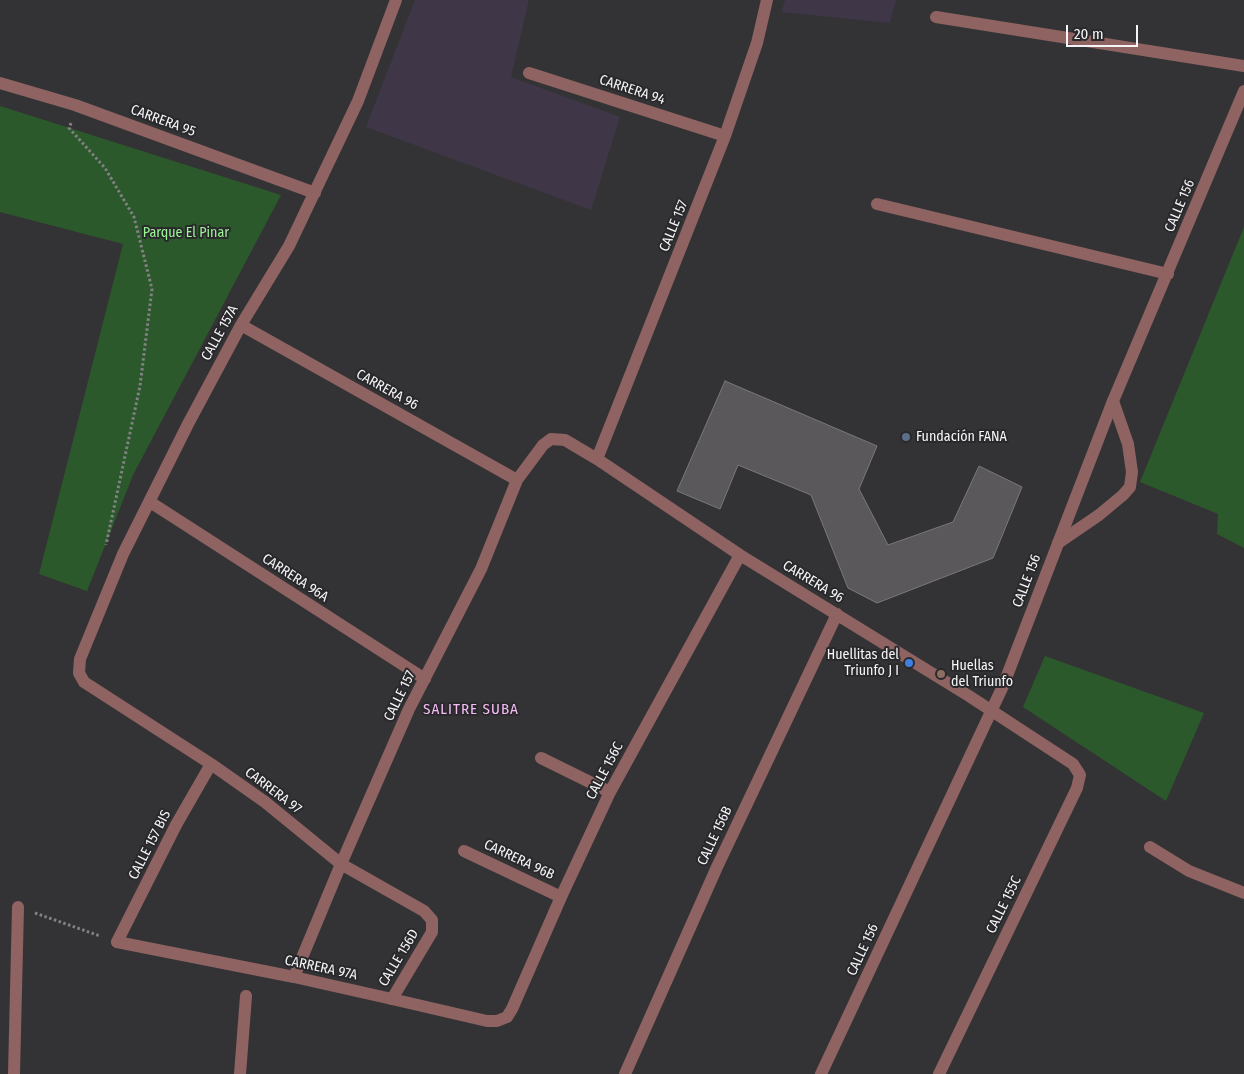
<!DOCTYPE html>
<html>
<head>
<meta charset="utf-8">
<style>
  body { margin:0 }
  #map { position:relative; width:1244px; height:1074px; overflow:hidden; background:#333336; font-family:"Fira Sans Condensed",sans-serif }
  canvas { display:block }
  .scale { position:absolute; left:1066px; top:25px; width:72px; height:22px; box-sizing:border-box; border:2px solid #f5f4f7; border-top:0; padding-left:6px; font-size:15px; line-height:18px; white-space:nowrap; color:#f5f4f7; -webkit-text-stroke:4px #29292c; paint-order:stroke }
</style>
</head>
<body>
<div id="map">
<canvas width="1244" height="1074"></canvas>
<div class="scale">20 m</div>
</div>
<script>
const c = document.querySelector('canvas').getContext('2d');
c.lineJoin = 'round';
function paint(path, color) { c.fillStyle = color; c.fill(path, 'evenodd'); }
const shape = rows => new Path2D(rows.map(r => 'M' + r).join(''));
function trace(path, color, width, dash) { c.strokeStyle = color; c.lineWidth = width; c.lineCap = dash ? 'butt' : 'round'; c.setLineDash(dash || []); c.stroke(path); }
function drawText(font, color, halo, rows, align = 'center') {
  c.font = font + ' "Fira Sans Condensed",sans-serif'; c.lineWidth = 4; c.setLineDash([]); c.textBaseline = 'middle'; c.strokeStyle = halo; c.fillStyle = color; for (const [text, x, y, turn = 0] of rows) {
    c.save(); c.translate(x, y); c.rotate((+turn || 0) * Math.PI / 180); c.textAlign = isNaN(turn) ? turn : align; if (halo) c.strokeText(text, 0, 0); c.fillText(text, 0, 0); c.restore();
  }
}
const education = shape([
  [415,0,529,0,511,77,620,117,591,210,366,127],
  [785,0,896,0,890,23,782,12]
]);
const green = shape([
  [0,106,281,195,133,475,87,591,39,574,123,244,0,212],
  [1244,227,1244,548,1217,534,1218,514,1140,482],
  [1045,656,1204,713,1166,801,1023,707]
]);
const building = shape([
  [725,381,877,446,859,489,888,545,953,522,979,466,1022,487,993,558,877,603,848,588,811,495,738,465,720,509,677,491,725,381]
]);
const path = shape([
  [71,123,69,128,105,168,134,217,152,289,140,386,106,545],
  [35,913,100,936]
]);
const service = shape([
  [936,17,1244,66],
  [877,204,1168,274],
  [1058,543,1099,515,1123,495,1130,487,1132,472,1128,444,1113,401],
  [240,1074,246,996]
]);
const pedestrian = shape([
  [117,942,294,977,392,999]
]);
const minor = shape([
  [396,0,358,101,289,246,241,325,188,424,123,554,80,659,79,673,84,682,211,764,265,802,341,864,424,911,432,920,432,932,392,999,487,1021,497,1021,507,1017,512,1009,561,897,610,792,740,555],
  [529,73,725,136],
  [0,83,75,105,315,193],
  [241,325,517,480],
  [597,459,725,136,757,43,767,0],
  [150,502,425,679],
  [541,758,610,792],
  [1150,847,1189,871,1244,893],
  [464,851,561,897],
  [117,942,176,825,211,764],
  [294,977,341,864,409,709,481,569,517,480,543,445,551,439,565,440,597,459,740,555,969,696,1073,764,1080,775,1077,788,939,1074],
  [14,1074,18,907],
  [625,1074,717,867,837,614],
  [821,1074,1003,686,1113,401,1244,91]
]);
const markers = [
  [906,437,5,"#5c6f8a"],
  [909,663,5,"#3f7fe0"],
  [941,674,5,"#8d6e63"]
];
const streetNames = [
  ["CARRERA 94",632,90,18],
  ["CARRERA 95",163,121,20],
  ["CALLE 156",1180,206,-67],
  ["CALLE 157",674,226,-68],
  ["CALLE 157A",220,333,-61],
  ["CARRERA 96",387,390,29],
  ["CARRERA 96A",295,578,33],
  ["CALLE 156",1027,581,-69],
  ["CARRERA 96",813,582,31],
  ["CALLE 157",400,696,-64],
  ["CALLE 156C",605,771,-62],
  ["CARRERA 97",273,791,37],
  ["CALLE 156B",715,836,-65],
  ["CALLE 157 BIS",150,845,-63],
  ["CARRERA 96B",519,860,25],
  ["CALLE 155C",1004,905,-64],
  ["CALLE 156",863,950,-65],
  ["CALLE 156D",399,958,-59],
  ["CARRERA 97A",321,968,12]
];
const parkNames = [
  ["Parque El Pinar",186,233]
];
const poiNames = [
  ["Fundación FANA",916,437],
  ["Huellitas del",899,655,"right"],
  ["Triunfo J I",899,671,"right"],
  ["Huellas",951,666],
  ["del Triunfo",951,682]
];
const neighbourhoodNames = [
  ["SALITRE SUBA",471,710]
];
paint(education, '#3f3747');
paint(green, '#2c592b');
paint(building, '#5a585b');
trace(building, '#7a787b', 1);
trace(path, '#828184', 3, [2.5, 2.5]);
trace(service, '#8f6361', 12);
trace(pedestrian, '#8f6361', 12);
trace(minor, '#8f6361', 12);
for (const [x, y, r, color] of markers) { const dot = new Path2D(); dot.arc(x, y, r, 0, 2 * Math.PI); c.fillStyle = color; c.fill(dot); trace(dot, '#29292c', 2); }
drawText('14px', '#f5f4f7', '#29292c', streetNames);
drawText('14px', '#9af696', '#29292c', parkNames);
drawText('14px', '#f5f4f7', '#29292c', poiNames, 'left');
c.letterSpacing = '1px';
drawText('15px', '#f5bbf4', '#29292c', neighbourhoodNames);
c.letterSpacing = '0px';
</script>
</body>
</html>
